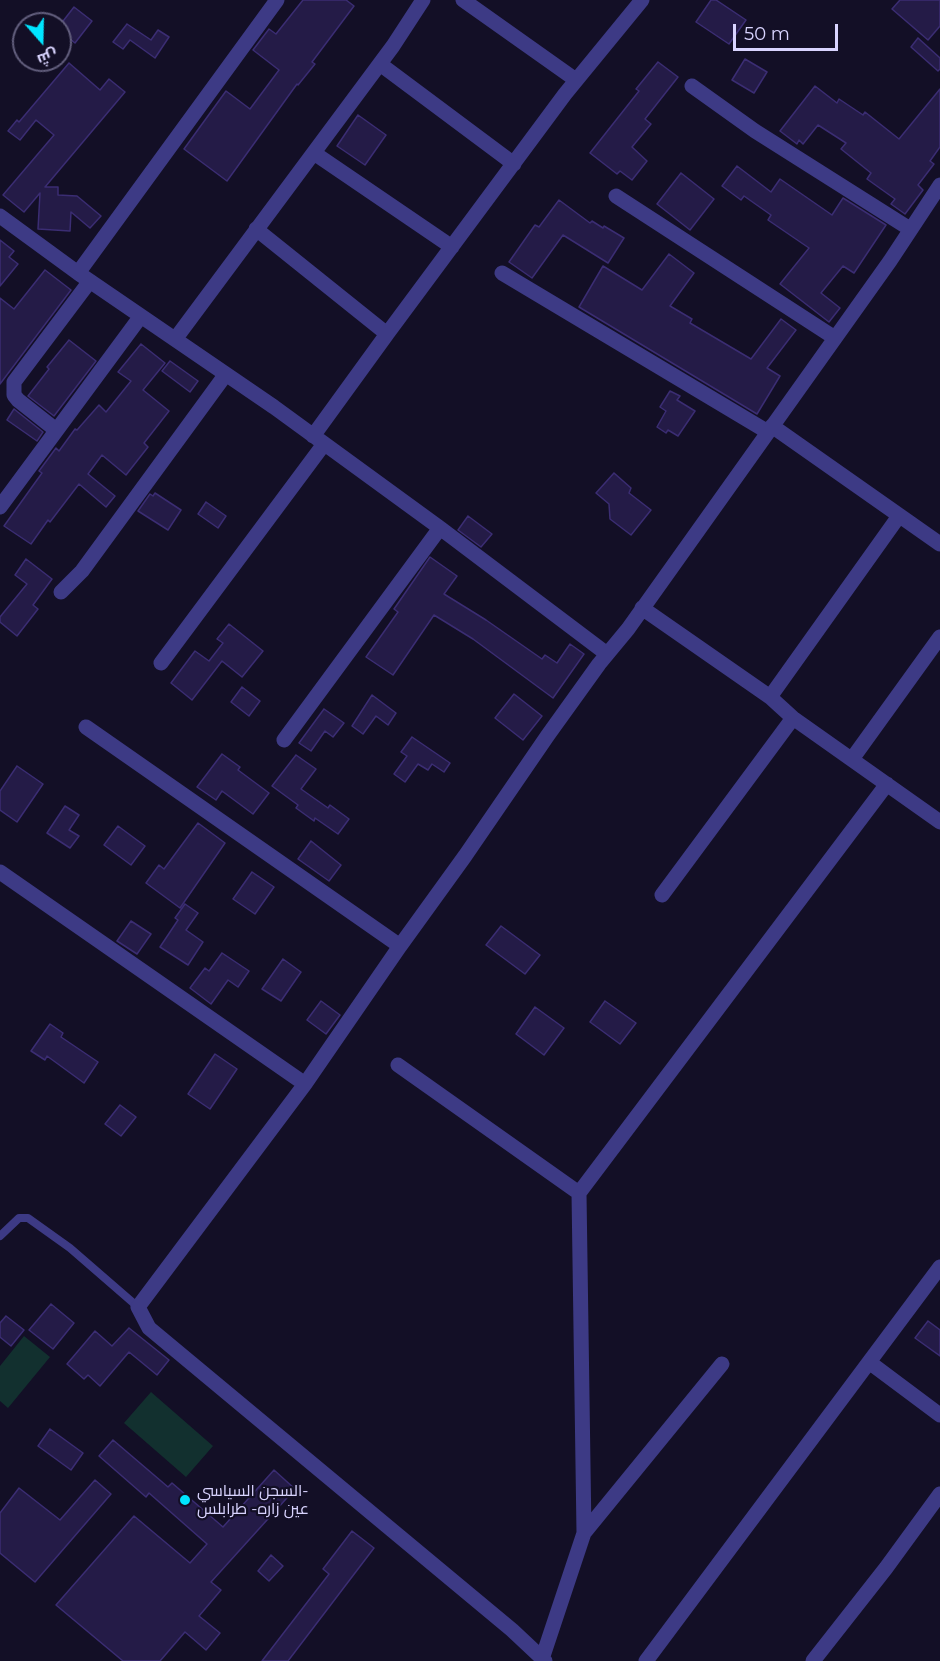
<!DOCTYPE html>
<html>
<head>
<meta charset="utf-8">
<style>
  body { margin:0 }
  #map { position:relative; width:940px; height:1661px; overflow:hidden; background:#130f26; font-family:Montserrat,Cairo,sans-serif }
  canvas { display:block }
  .north { position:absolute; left:12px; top:12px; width:60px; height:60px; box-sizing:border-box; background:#130f26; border:2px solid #625e7d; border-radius:50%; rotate:160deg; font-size:16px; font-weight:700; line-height:24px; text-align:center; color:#d9d4ff }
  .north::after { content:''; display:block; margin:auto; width:21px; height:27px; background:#00e5ff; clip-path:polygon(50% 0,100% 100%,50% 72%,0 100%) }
  .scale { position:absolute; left:733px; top:24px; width:105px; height:27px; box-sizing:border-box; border:3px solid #d9d4ff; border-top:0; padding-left:8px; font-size:18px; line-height:21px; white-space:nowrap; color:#d9d4ff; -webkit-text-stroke:4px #130f26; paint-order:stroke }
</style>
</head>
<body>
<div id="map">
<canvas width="940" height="1661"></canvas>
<div class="north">ش</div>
<div class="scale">50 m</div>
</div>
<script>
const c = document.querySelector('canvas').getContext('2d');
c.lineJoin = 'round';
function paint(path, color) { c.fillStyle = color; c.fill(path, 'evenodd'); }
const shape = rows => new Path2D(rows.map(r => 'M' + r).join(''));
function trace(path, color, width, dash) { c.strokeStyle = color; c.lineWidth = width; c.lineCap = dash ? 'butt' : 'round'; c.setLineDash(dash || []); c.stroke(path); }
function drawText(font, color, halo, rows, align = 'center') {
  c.font = font + ' Montserrat,Cairo,sans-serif'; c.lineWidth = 4.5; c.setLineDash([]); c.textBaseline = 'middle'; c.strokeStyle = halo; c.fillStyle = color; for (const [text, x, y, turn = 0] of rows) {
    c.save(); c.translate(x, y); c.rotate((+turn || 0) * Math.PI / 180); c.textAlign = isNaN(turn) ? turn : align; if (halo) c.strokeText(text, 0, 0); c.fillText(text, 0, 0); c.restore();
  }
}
const green = shape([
  [24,1336,50,1357,8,1408,0,1401,0,1366],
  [151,1392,213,1446,186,1477,124,1423]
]);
const building = shape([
  [303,0,346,0,354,6,312,62,315,64,298,85,297,84,227,181,184,149,226,91,250,109,279,70,253,50,269,29,276,34,303,0],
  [711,0,716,0,746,20,729,44,696,22,711,0],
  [900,0,940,0,940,26,928,40,892,9,900,0],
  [74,7,92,21,75,43,60,31,60,25,74,7],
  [127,24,151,40,158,30,169,37,155,58,130,40,123,49,113,42,127,24],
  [918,38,940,58,940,69,938,71,911,47,918,38],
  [745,59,767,72,754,93,732,80,745,59],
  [658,62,678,77,645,119,651,124,632,147,647,161,632,180,620,171,617,174,590,153,639,91,636,89,658,62],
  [69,63,100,90,109,79,125,92,45,187,58,187,58,195,77,196,101,216,90,228,71,212,70,231,38,229,40,193,24,212,3,195,54,135,36,120,20,140,8,131,17,120,19,122,69,63],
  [815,86,837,103,839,99,863,115,865,112,899,139,940,89,940,147,930,161,934,164,918,185,923,190,905,214,891,204,895,199,867,179,871,173,841,149,846,143,818,125,803,144,799,140,797,144,780,131,815,86],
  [358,115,386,135,365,165,337,146,358,115],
  [737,166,771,192,780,179,832,215,843,198,886,225,854,273,843,266,821,293,840,308,829,322,780,284,809,248,768,220,771,215,744,196,741,200,722,186,737,166],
  [681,173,714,199,690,230,657,204,681,173],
  [559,200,590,223,592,221,603,228,604,226,624,238,608,263,563,235,532,278,509,262,535,225,539,227,559,200],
  [0,240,14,251,9,257,18,264,0,286,0,240],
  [669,254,694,273,670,306,692,319,690,323,751,359,781,319,796,330,767,368,780,376,757,414,579,307,603,266,642,290,669,254],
  [45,270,71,290,0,384,0,298,14,309,45,270],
  [69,340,96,361,54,416,28,396,49,369,47,367,69,340],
  [141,344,165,363,143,390,169,411,144,443,148,447,126,475,102,455,88,474,115,496,106,507,79,484,50,522,48,520,31,544,4,526,42,473,39,471,56,448,59,451,75,429,77,430,99,405,106,412,131,381,118,372,141,344],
  [170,361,198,381,190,392,162,371,170,361],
  [670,391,680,396,677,400,695,411,678,436,668,430,666,433,657,427,666,411,660,407,670,391],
  [14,409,43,432,37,441,7,420,14,409],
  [614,473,631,488,629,493,651,510,631,535,610,519,609,504,596,493,614,473],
  [155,493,181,510,168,530,138,511,150,494,153,496,155,493],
  [206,502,226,516,218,528,198,514,206,502],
  [468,516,492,534,481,547,458,530,468,516],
  [430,557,457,576,444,594,486,620,542,659,545,655,557,663,570,644,584,654,553,698,473,639,434,615,393,675,366,657,398,612,394,609,430,557],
  [26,559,52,579,33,605,38,609,17,636,0,622,0,617,27,584,15,575,26,559],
  [229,624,263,651,242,677,222,661,192,700,171,683,195,651,209,661,223,643,217,639,229,624],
  [242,687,260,701,249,716,231,702,242,687],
  [514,694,542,716,523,740,495,718,514,694],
  [372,695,396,713,388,725,376,716,363,734,352,726,372,695],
  [324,709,344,723,333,737,325,731,311,751,299,743,324,709],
  [412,737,450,763,444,772,432,764,428,770,418,764,405,782,394,774,407,756,401,752,412,737],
  [222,754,240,767,238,770,269,793,253,814,222,791,216,800,197,787,222,754],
  [296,755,316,769,301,789,328,808,330,805,349,819,338,834,315,818,314,821,296,808,298,805,272,786,296,755],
  [17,766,43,784,17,822,0,810,0,791,17,766],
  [65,806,79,815,69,830,79,836,70,848,47,833,65,806],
  [198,823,225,843,180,908,146,883,159,865,164,869,198,823],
  [118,826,145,846,131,865,104,845,118,826],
  [311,841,341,865,329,881,298,859,311,841],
  [252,872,274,887,255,914,233,899,252,872],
  [185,904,198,913,186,930,203,942,188,965,160,947,178,920,175,918,185,904],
  [131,921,151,934,137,954,117,941,131,921],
  [501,926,540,955,525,974,486,945,501,926],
  [222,953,249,971,238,987,228,980,211,1004,190,988,205,968,209,971,222,953],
  [283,959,301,972,281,1001,262,989,283,959],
  [321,1001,340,1015,326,1034,307,1020,321,1001],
  [605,1001,636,1023,620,1044,590,1022,605,1001],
  [535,1007,564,1028,544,1055,516,1034,535,1007],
  [50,1024,63,1033,61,1037,98,1062,84,1083,47,1056,45,1060,31,1051,50,1024],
  [215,1054,237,1069,210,1109,188,1094,215,1054],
  [120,1105,136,1117,121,1136,105,1124,120,1105],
  [51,1304,74,1323,53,1349,29,1330,51,1304],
  [6,1316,24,1330,11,1346,0,1337,0,1323,6,1316],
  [928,1321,940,1330,940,1356,915,1338,928,1321],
  [129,1328,169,1360,157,1375,129,1352,100,1386,88,1375,84,1379,67,1364,95,1331,112,1346,129,1328],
  [50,1429,83,1453,71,1470,38,1446,50,1429],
  [113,1440,168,1487,172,1483,223,1527,274,1470,295,1489,211,1582,221,1590,199,1616,220,1633,206,1650,185,1632,160,1661,123,1661,56,1605,134,1516,190,1563,207,1544,149,1493,146,1497,99,1456,113,1440],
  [95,1480,111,1494,35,1582,0,1553,0,1513,19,1488,60,1520,95,1480],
  [352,1531,374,1548,288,1661,262,1661,329,1574,323,1569,352,1531],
  [271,1555,283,1566,269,1581,258,1571,271,1555]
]);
const lane = shape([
  [0,1236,19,1218,28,1218,70,1248,138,1307]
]);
const street = shape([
  [463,0,576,80],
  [380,64,514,164],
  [692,86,755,131,910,229],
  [314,153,452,247],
  [616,196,835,338],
  [0,216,78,273,274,407,440,528,607,654],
  [256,229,387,334,565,94,642,0],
  [78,273,277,0],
  [502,273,768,432],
  [176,338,393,46,423,0],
  [772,426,940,544],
  [56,430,18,400,14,395,14,382,90,281],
  [313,436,387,334],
  [0,507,141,316],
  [61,592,82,571,226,374],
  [642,608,770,697,793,718,940,822],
  [161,663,324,444],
  [770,697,899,516],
  [86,727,400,946],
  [284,740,440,528],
  [852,759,940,637],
  [0,872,305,1084],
  [662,895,793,718],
  [398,1065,579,1193],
  [869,1362,940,1415],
  [584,1533,722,1364],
  [542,1659,584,1533,579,1193,887,784],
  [545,1661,512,1630,149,1328,138,1307,305,1084,400,946,465,856,548,735,599,664,628,629,890,261,940,185],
  [646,1661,940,1267],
  [813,1661,886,1568,940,1494]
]);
const markers = [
  [185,1500,6,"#00e5ff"]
];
const poiNames = [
  ["السجن السياسي-",197,1491],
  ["عين زاره- طرابلس",197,1509]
];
paint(green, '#12302f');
paint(building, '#241b47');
trace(building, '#3b2d73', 1.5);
trace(lane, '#3d3a85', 8);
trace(street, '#3d3a85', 15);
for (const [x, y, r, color] of markers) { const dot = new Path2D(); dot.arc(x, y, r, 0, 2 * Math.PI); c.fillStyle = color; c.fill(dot); trace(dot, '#130f26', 2); }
drawText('16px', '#d9d4ff', '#130f26', poiNames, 'left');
</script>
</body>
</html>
